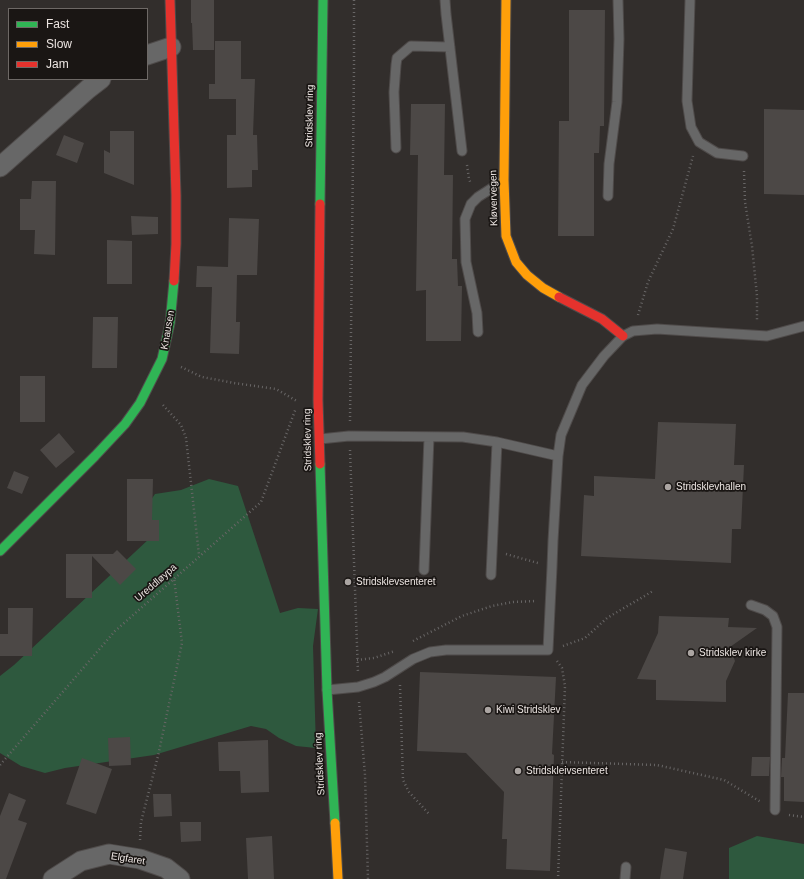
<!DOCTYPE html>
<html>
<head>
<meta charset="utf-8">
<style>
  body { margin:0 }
  #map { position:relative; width:804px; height:879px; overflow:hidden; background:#322e2c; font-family:Arial,sans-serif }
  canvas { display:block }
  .legend { position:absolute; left:8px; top:8px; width:140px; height:72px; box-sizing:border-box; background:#1a1614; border:1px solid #6e6966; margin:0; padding:5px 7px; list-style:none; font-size:12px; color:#ece5e2 }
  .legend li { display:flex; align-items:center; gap:8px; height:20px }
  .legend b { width:20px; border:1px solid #6e6966 }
</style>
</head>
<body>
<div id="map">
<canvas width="804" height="879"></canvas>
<ul class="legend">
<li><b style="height:5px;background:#30b455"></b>Fast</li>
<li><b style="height:5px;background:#ff9f0a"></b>Slow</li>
<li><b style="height:5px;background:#e5322d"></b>Jam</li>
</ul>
</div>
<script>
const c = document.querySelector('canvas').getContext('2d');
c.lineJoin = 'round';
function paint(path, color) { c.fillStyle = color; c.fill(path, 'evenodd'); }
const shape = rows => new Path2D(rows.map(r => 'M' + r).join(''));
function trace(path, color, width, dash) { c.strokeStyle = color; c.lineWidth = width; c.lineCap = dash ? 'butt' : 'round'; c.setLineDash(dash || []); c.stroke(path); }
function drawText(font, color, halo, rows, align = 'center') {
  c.font = font + ' Arial,sans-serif'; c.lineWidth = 3.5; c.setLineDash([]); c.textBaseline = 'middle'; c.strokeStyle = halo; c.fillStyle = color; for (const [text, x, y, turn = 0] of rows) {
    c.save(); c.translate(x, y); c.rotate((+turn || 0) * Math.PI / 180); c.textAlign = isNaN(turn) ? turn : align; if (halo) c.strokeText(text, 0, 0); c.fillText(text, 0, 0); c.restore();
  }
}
const green = shape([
  [209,479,238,486,280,613,298,608,318,609,313,646,316,748,296,746,279,738,266,729,251,726,154,755,65,768,45,773,21,766,0,753,0,676,14,665,150,538,144,510,155,494,181,490],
  [757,836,804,844,804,879,729,879,729,848]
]);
const building = shape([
  [191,0,214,0,214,50,193,50,192,23,191,23],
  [569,10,605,10,604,126,600,126,599,153,594,153,594,236,558,236,559,121,569,121],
  [215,41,241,41,241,79,255,79,253,135,257,135,258,170,252,170,252,187,227,188,227,135,236,135,236,99,209,99,209,84,215,84],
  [411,104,445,104,444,175,453,175,452,259,457,259,458,286,462,286,461,341,426,341,426,290,416,291,418,155,410,155],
  [764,109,804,110,804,195,764,194],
  [110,131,134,131,134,185,104,173,104,150,110,153],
  [64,135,84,143,77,163,56,155],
  [32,181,56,181,55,255,34,254,35,230,20,230,20,199,31,199],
  [131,216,158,217,158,234,132,235],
  [229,218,259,219,257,275,237,275,236,322,240,322,239,354,210,353,212,287,196,287,197,266,228,267],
  [107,240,132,241,132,284,107,284],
  [93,317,118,317,117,368,92,368],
  [20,376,45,376,45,422,20,422],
  [658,422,736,424,734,465,744,465,741,529,732,529,731,563,581,556,584,495,594,496,594,476,655,479],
  [59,433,75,452,56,468,40,450],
  [14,471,29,477,22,494,7,488],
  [127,479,153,479,152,520,159,520,159,541,127,541],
  [117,550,136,569,120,585,92,556,92,598,66,598,66,554,113,554],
  [8,608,33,608,32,656,0,656,0,634,8,634],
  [659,616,729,618,728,627,757,628,730,647,735,661,726,681,726,702,656,700,656,680,637,679,658,633],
  [420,672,556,677,552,754,554,755,550,871,506,869,507,839,502,839,504,792,466,753,417,751],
  [788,693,804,693,804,802,784,801,784,777,781,777,782,758,785,758],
  [130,737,131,765,109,766,108,738],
  [268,740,269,792,241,793,240,771,219,771,218,742],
  [752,757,770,757,769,776,751,776],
  [82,758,112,769,96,814,66,804],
  [9,793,26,800,18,820,27,823,6,879,0,879,0,816],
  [153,794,171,794,172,816,154,817],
  [180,822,201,822,201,841,181,842],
  [272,836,274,879,248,879,246,838],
  [665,848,687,852,683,879,660,879]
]);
const path = shape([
  [467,165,469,179,471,184],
  [744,171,745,202,752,246,757,296,757,321],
  [638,315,648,282,673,229,693,156],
  [181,367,202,377,234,383,276,389,297,401],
  [163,405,181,425,186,438,199,555],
  [350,421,354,69,354,0],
  [350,450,358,673],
  [506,554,538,563],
  [413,641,462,616,492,606,513,602,536,601],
  [563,646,585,638,607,618,653,591],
  [357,660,374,658,395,651],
  [557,661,562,668,565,686,558,879],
  [400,685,403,780,409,792,429,814],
  [359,702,365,775,368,879],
  [562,762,657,765,724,780,761,802],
  [0,765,115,631,261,502,296,408],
  [789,815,804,817],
  [140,840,141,822,158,756,182,643,174,578]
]);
const lane = shape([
  [445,0,446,14,462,151],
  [690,0,687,101,691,127,699,142,717,153,743,156],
  [396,148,394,92,396,65,397,58,411,46,450,47],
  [608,196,609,164,617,102,619,39,618,0],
  [478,332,477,313,466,262,465,219,471,204,478,197,503,181],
  [320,439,349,436,463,437,497,442,558,456],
  [424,570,429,437],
  [491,575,497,442],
  [751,605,765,610,773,616,777,627,775,810],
  [327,690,358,687,374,682,385,677,413,659,430,652,446,650,548,650,552,567,553,541,558,456,561,435,582,385,604,356,623,336,633,331,657,329,767,336,804,326],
  [625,879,626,867]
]);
const street = shape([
  [147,55,171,47],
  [0,167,88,89,101,79],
  [53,879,81,861,109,854,140,859,166,868,180,879]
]);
const fast = shape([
  [320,204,323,0],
  [320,464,327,690,335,823],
  [0,551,95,456,125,424,140,403,162,359,170,323,174,281]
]);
const slow = shape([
  [506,0,504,180,506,236,516,262,527,275,543,288,559,297],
  [335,823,338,879]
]);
const jam = shape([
  [170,0,176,195,176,244,174,281],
  [559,297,602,319,623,336],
  [320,464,318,400,320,204]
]);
const markers = [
  [668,487,4,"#aba5a2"],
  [348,582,4,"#aba5a2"],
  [691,653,4,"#aba5a2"],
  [488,710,4,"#aba5a2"],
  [518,771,4,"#aba5a2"]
];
const streetNames = [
  ["Stridsklev ring",310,116,-89],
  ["Kløvervegen",494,198,-91],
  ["Knausen",168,330,-80],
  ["Stridsklev ring",308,440,-91],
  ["Ureddløypa",156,583,-41],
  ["Stridsklev ring",320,764,-93],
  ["Elgfaret",128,859,9]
];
const poiNames = [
  ["Stridsklevhallen",676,487],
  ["Stridsklevsenteret",356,582],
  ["Stridsklev kirke",699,653],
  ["Kiwi Stridsklev",496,710],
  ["Stridskleivsenteret",526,771]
];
paint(green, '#2e593e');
paint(building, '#4c4846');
trace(lane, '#4f4b4a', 11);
trace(street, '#4f4b4a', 21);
trace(fast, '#4f4b4a', 11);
trace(slow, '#4f4b4a', 11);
trace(jam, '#4f4b4a', 11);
trace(path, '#686666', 2.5, [1, 3]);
trace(lane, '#676767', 9);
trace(street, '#676767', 19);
trace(fast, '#30b455', 9);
trace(slow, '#ff9f0a', 9);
trace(jam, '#e5322d', 9);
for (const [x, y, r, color] of markers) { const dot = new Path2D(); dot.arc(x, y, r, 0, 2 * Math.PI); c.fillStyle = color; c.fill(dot); trace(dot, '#1a1614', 1.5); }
drawText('10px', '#ece5e2', '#1a1614', streetNames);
drawText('10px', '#ece5e2', '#1a1614', poiNames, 'left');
</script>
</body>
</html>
